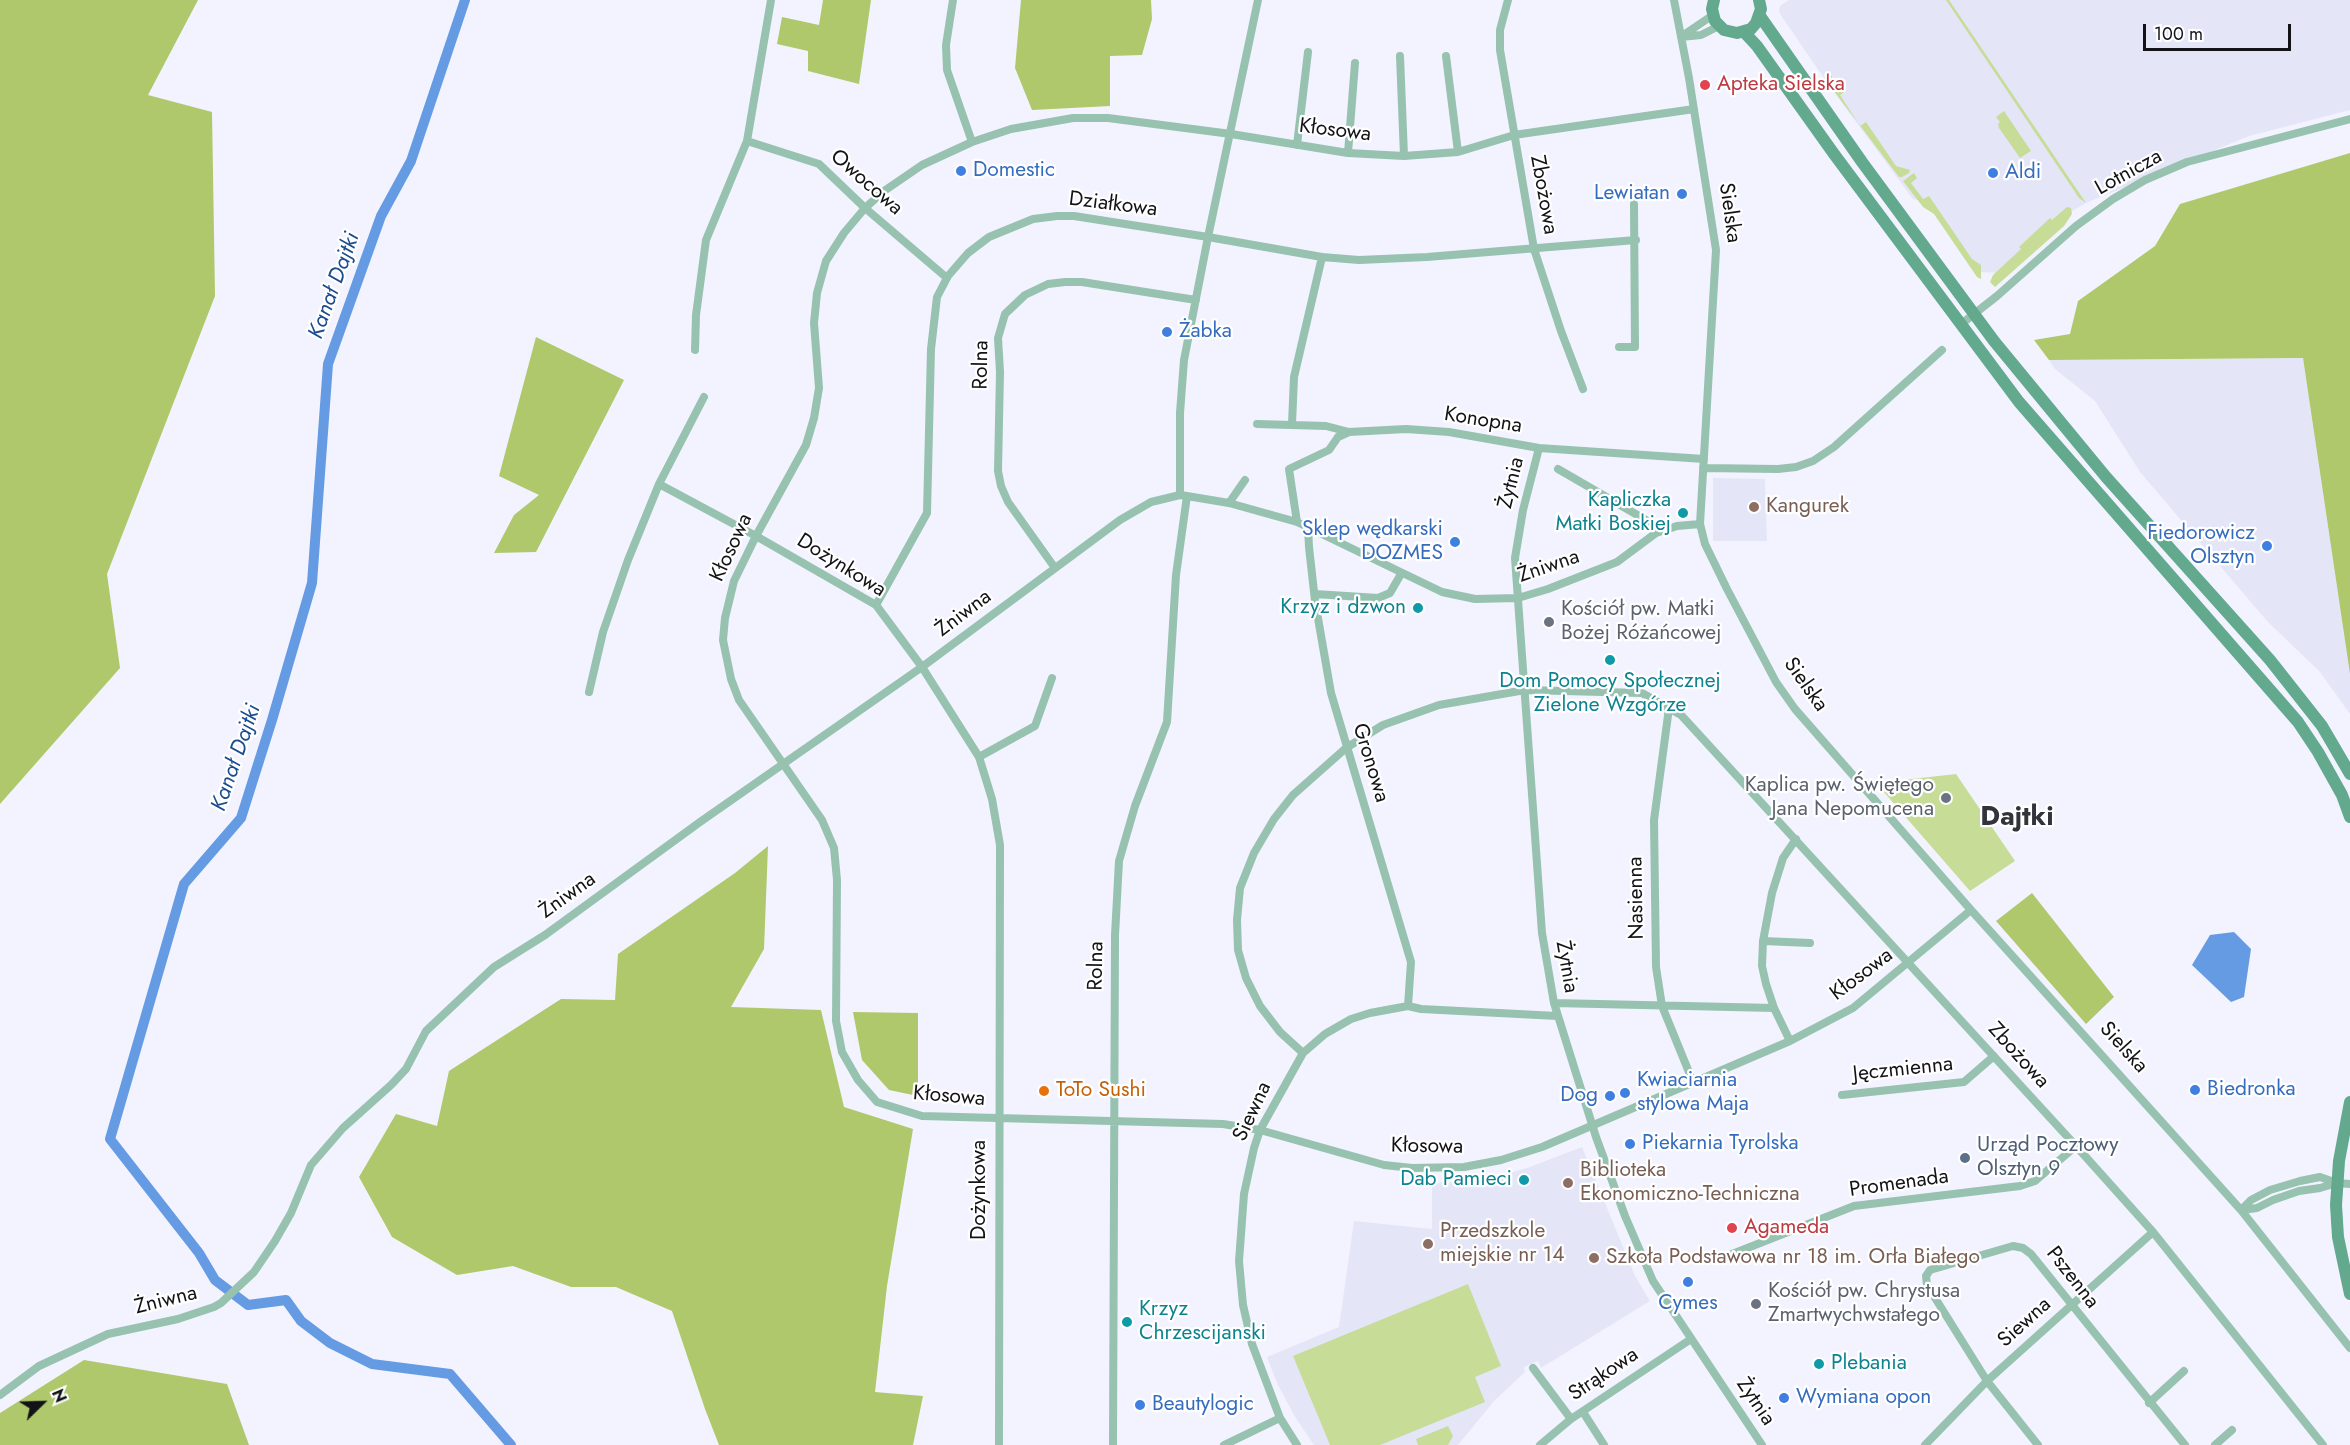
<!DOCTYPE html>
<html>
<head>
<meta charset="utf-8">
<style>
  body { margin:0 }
  #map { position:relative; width:2350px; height:1445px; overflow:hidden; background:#f2f3ff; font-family:Jost,sans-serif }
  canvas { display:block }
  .north { position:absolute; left:12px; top:1373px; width:60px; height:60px; -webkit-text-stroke:4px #fff; paint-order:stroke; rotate:67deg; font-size:16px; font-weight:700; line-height:24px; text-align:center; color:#131317 }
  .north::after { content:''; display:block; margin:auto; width:21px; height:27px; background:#131317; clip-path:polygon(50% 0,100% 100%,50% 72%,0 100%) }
  .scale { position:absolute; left:2143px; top:24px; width:148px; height:27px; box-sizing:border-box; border:3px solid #131317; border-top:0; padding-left:8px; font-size:18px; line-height:21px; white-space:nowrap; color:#131317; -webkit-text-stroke:4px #fff; paint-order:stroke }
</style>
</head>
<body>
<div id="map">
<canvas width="2350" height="1445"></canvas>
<div class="north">N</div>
<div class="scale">100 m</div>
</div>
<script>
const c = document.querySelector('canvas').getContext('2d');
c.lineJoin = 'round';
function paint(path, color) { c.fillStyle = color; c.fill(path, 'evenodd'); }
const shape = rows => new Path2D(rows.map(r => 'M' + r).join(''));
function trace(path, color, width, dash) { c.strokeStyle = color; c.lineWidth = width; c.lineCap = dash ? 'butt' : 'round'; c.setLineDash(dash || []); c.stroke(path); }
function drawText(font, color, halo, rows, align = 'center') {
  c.font = font + ' Jost,sans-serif'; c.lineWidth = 4.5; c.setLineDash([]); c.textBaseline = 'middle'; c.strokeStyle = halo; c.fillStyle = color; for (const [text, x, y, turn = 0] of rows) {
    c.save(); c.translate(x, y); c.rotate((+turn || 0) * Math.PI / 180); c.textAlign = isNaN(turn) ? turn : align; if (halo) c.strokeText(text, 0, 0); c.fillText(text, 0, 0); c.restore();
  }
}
const built = shape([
  [1789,0,2350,0,2350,110,2249,136,2086,203,2060,218,2000,273,1980,272,1933,203,1913,199,1828,84,1780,14,1779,9,1781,5],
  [2303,358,2350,674,2350,714,2320,672,2267,621,2140,472,2095,401,2055,369,2049,360],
  [1713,478,1765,479,1767,541,1713,541],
  [1582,1147,1635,1276,1650,1301,1541,1368,1538,1361,1524,1367,1525,1372,1494,1401,1458,1445,1314,1445,1295,1417,1277,1383,1267,1357,1339,1327,1354,1221,1432,1229,1432,1183,1481,1181,1527,1168]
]);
const green = shape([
  [1946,0,1949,0,2086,203,2079,198],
  [1830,74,1834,80,1831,82,1837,91,1843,87,1846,91,1840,95,1860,126,1866,122,1896,166,1910,170,1909,173,1902,177,1899,177,1824,78],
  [2004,111,2031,151,2020,158,1999,128,1998,124,2000,122,1996,117],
  [1914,173,1917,178,1911,183,1923,199,1929,196,1972,259,1981,265,1981,279,1977,277,1934,214,1923,207,1903,181],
  [2067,207,2071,208,2072,214,2064,226,1995,287,1990,282,1993,275,2021,249,2019,247,2050,218,2052,220],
  [1956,774,2015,861,1970,891,1876,783],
  [1468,1284,1501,1366,1475,1377,1485,1402,1380,1445,1330,1445,1293,1356],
  [1448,1426,1453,1436,1448,1445,1418,1445,1416,1439]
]);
const forest = shape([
  [0,0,198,0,148,95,212,112,215,296,107,574,120,668,0,804],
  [823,0,871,0,859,84,808,71,808,51,777,44,782,17,819,25],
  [1021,0,1151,0,1152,19,1142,55,1110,56,1110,106,1032,110,1015,68],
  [2350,153,2350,674,2303,358,2049,360,2034,340,2070,334,2078,301,2155,246,2180,204],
  [536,337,624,380,536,552,494,553,514,515,539,495,499,476],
  [768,846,764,949,731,1007,821,1010,844,1107,913,1129,887,1286,875,1392,923,1396,913,1445,719,1445,705,1409,672,1311,616,1287,571,1287,513,1266,457,1275,392,1237,359,1177,396,1114,437,1126,449,1071,561,999,615,1000,618,954,735,873],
  [2032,893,2114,997,2086,1024,1996,921],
  [853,1012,918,1013,918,1096,889,1090,862,1060],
  [84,1360,227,1384,249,1445,0,1445,0,1413]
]);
const water = shape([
  [2234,932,2251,949,2244,997,2231,1002,2192,965,2210,935]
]);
const canal = shape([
  [465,0,411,161,381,216,328,364,312,583,272,720,241,818,184,884,110,1139,199,1253,215,1280,248,1305,286,1300,301,1321,330,1343,372,1364,450,1374,511,1445]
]);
const street = shape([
  [953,0,946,45,947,70,972,142],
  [1508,0,1500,30,1500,50,1534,249,1561,331,1583,389],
  [1674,0,1689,78,1716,250,1700,524,1705,544,1727,589,1776,682,1795,709,1971,910,2241,1210,2350,1348],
  [1682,36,1713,15],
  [1681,37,1701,35,1719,26],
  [1400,56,1404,156],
  [1446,56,1458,152],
  [1694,109,1514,135,1458,152,1404,156,1348,153,1231,134,1108,118,1073,118,1011,129,972,142,922,165,884,191,865,208,844,233,826,261,817,293,814,323,819,388,814,418,806,445,756,536,734,581,725,618,723,640,731,679,739,700,822,820,834,848,837,880,836,1021,842,1052,858,1080,877,1102,922,1116,1223,1124,1260,1130,1384,1165,1412,1168,1464,1167,1501,1160,1542,1147,1790,1041,1853,1008,1971,910],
  [747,141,819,164,865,208,947,278],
  [1297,145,1308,52],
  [1348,153,1355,63],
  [1960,325,1997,296,2076,226,2113,199,2145,180,2187,162,2350,119],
  [1619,347,1635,347,1634,204],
  [695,350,696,315,706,240,747,141,771,0],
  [704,397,659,484,756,536,876,605,922,667,979,757,992,799,1000,845,999,1445],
  [1257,424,1326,426,1349,432,1406,429,1449,432,1539,448,1704,459],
  [1292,424,1294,377,1322,257],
  [1539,448,1523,510,1515,558,1542,933,1554,1003,1596,1137,1625,1216,1653,1281,1762,1445],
  [1703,468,1778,469,1796,467,1813,461,1834,447,1942,350],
  [1558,469,1646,520,1656,533],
  [1180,495,1180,413,1184,360,1208,237,1258,0],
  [1229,503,1245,480],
  [1297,522,1289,469,1329,450,1338,437,1349,432],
  [1308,528,1309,547,1315,601,1331,693,1411,962,1408,1006],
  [1055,568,1008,502,1001,486,998,471,1000,372,998,338,1005,314,1025,295,1048,284,1065,282,1082,282,1196,300],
  [1315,594,1378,598,1390,593,1401,574],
  [876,605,927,513,931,349,937,297,948,276,968,253,989,237,1033,219,1057,216,1074,216,1208,237,1322,257,1359,260,1427,257,1636,240],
  [589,692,603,632,628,560,659,484],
  [1669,708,1654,820,1656,967,1662,1006,1693,1082],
  [979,757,1035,726,1052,678],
  [1763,941,1810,943],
  [1554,1003,1774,1008],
  [1790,1041,1774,1008,1766,984,1762,966,1763,941,1772,893,1783,858,1796,839],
  [1303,1053,1280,1032,1260,1006,1246,978,1238,950,1237,920,1240,888,1254,853,1274,819,1293,795,1346,748,1383,725,1439,705,1525,690,1642,693,1681,715,2076,1146,2153,1232,2323,1445],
  [1842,1095,1964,1082,1994,1056],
  [2241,1210,2251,1200,2270,1190,2300,1181,2320,1177,2337,1183,2350,1184],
  [2242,1210,2257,1208,2273,1200,2299,1191,2320,1188,2337,1183],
  [1722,1258,1854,1206,2020,1186,2035,1181,2076,1146],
  [1533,1368,1571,1419],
  [0,1395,39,1366,108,1334,178,1319,214,1307,221,1303,254,1272,275,1241,291,1213,311,1165,343,1128,391,1085,406,1069,426,1031,494,967,545,935,700,822,922,667,1120,520,1151,502,1180,495,1187,496,1229,503,1297,522,1442,592,1475,599,1518,598,1548,589,1617,562,1656,533,1677,526,1700,524],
  [2149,1403,2184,1371],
  [1583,1412,1604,1445],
  [1113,1445,1115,935,1119,861,1135,806,1167,722,1176,575,1187,496],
  [1224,1445,1280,1418],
  [1297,1445,1280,1418,1252,1344,1243,1305,1239,1261,1244,1194,1254,1148,1260,1130,1303,1053,1325,1034,1351,1019,1370,1013,1408,1006,1421,1009,1557,1016],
  [1540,1445,1571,1419,1691,1339],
  [1925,1445,1987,1381,2153,1232],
  [2038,1445,1987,1381,1927,1285,1926,1276,1930,1270,2013,1246,2023,1248,2031,1254,2185,1445],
  [2215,1445,2232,1430]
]);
const secondary = shape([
  [1714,0,1712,9,1715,21,1724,30,1737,33,1751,29,1756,23,1761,9,1759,0],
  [1760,16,1862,162,1994,341,2106,477,2270,660,2322,726,2350,774],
  [1744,32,1757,46,1834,154,2019,402,2298,722,2318,752,2342,795,2350,817],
  [2350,1102,2339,1161,2336,1205,2338,1237,2350,1294]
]);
const markers = [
  [1705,85,6,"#e0444e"],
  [961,171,6,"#3f7fe0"],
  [1993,173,6,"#3f7fe0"],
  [1682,194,6,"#3f7fe0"],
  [1167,332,6,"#3f7fe0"],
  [1754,507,6,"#8d6e63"],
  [1683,513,6,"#0f9aa8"],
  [1455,542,6,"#3f7fe0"],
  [2267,546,6,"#3f7fe0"],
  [1418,608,6,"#0f9aa8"],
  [1549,622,6,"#6b7280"],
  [1610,660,6,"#0f9aa8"],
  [1946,798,6,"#6b7280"],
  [2195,1090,6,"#3f7fe0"],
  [1044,1091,6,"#e8710a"],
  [1625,1093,6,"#3f7fe0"],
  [1610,1096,6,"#3f7fe0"],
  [1630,1144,6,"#3f7fe0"],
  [1965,1158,6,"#5c6f8a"],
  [1524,1180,6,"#0f9aa8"],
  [1568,1183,6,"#8d6e63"],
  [1732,1228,6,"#e0444e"],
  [1428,1244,6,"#8d6e63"],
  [1594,1258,6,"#8d6e63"],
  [1688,1282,6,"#3f7fe0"],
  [1756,1304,6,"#6b7280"],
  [1127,1322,6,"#0f9aa8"],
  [1819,1364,6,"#0f9aa8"],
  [1784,1398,6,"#3f7fe0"],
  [1140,1405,6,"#3f7fe0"]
];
const healthNames = [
  ["Apteka Sielska",1717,85],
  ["Agameda",1744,1228]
];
const streetNames = [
  ["Kłosowa",1335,131,7],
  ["Lotnicza",2129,173,-29],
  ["Owocowa",866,183,41],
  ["Zbożowa",1543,195,80],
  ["Działkowa",1113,205,7],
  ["Sielska",1729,213,82],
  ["Rolna",982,365,-89],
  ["Konopna",1483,421,9],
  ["Żytnia",1512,483,-76],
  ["Kłosowa",732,548,-65],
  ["Dożynkowa",841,566,32],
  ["Żniwna",1549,567,-19],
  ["Żniwna",964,614,-37],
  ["Sielska",1805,685,55],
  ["Gronowa",1370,763,73],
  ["Żniwna",568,896,-36],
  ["Nasienna",1637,898,-91],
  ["Rolna",1097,966,-89],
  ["Żytnia",1566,967,80],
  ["Kłosowa",1862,975,-37],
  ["Sielska",2123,1048,48],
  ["Zbożowa",2018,1056,48],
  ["Jęczmienna",1903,1070,-6],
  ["Kłosowa",949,1097,5],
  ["Siewna",1253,1112,-65],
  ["Kłosowa",1427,1147,1],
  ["Promenada",1899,1184,-8],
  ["Dożynkowa",980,1190,-90],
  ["Pszenna",2072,1278,52],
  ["Żniwna",166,1301,-14],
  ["Siewna",2025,1323,-42],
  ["Strąkowa",1604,1375,-34],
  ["Żytnia",1755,1402,56]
];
const shopNames = [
  ["Domestic",973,171],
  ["Aldi",2005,173],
  ["Lewiatan",1670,194,"right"],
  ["Żabka",1179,332],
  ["Sklep wędkarski",1443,530,"right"],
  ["DOZMES",1443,554,"right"],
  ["Fiedorowicz",2255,534,"right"],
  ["Olsztyn",2255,558,"right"],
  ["Kwiaciarnia",1637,1081],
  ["stylowa Maja",1637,1105],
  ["Biedronka",2207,1090],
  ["Dog",1598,1096,"right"],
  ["Piekarnia Tyrolska",1642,1144],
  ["Cymes",1688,1304,"center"],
  ["Wymiana opon",1796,1398],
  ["Beautylogic",1152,1405]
];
const cultureNames = [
  ["Kapliczka",1671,501],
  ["Matki Boskiej",1671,525],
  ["Krzyz i dzwon",1406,608],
  ["Dom Pomocy Społecznej",1610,682,"center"],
  ["Zielone Wzgórze",1610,706,"center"],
  ["Dab Pamieci",1512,1180],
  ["Krzyz",1139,1310,"left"],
  ["Chrzescijanski",1139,1334,"left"],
  ["Plebania",1831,1364,"left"]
];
const educationNames = [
  ["Kangurek",1766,507],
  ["Biblioteka",1580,1171],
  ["Ekonomiczno-Techniczna",1580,1195],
  ["Przedszkole",1440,1232],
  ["miejskie nr 14",1440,1256],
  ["Szkoła Podstawowa nr 18 im. Orła Białego",1606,1258]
];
const worshipNames = [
  ["Kościół pw. Matki",1561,610],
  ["Bożej Różańcowej",1561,634],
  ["Kaplica pw. Świętego",1934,786,"right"],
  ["Jana Nepomucena",1934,810,"right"],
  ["Kościół pw. Chrystusa",1768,1292],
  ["Zmartwychwstałego",1768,1316]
];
const foodNames = [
  ["ToTo Sushi",1056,1091]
];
const serviceNames = [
  ["Urząd Pocztowy",1977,1146],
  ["Olsztyn 9",1977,1170]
];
const waterNames = [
  ["Kanał Dajtki",335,286,-70],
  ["Kanał Dajtki",237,758,-71]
];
const districtNames = [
  ["Dajtki",2017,818]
];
paint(built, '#e4e6f8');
paint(green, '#c7dc97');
paint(forest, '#aec86b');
paint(water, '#659be3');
trace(canal, '#659be3', 10);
trace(street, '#96c2af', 8);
trace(secondary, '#63a98d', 12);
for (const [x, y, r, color] of markers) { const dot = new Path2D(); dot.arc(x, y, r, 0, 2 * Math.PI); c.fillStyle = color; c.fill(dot); trace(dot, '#fff', 2); }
drawText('21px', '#be3a42', '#fff', healthNames, 'left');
drawText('21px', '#131317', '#fff', streetNames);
drawText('21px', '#366cbe', '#fff', shopNames, 'left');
drawText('21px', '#0d838f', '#fff', cultureNames, 'right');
drawText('21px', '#785e54', '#fff', educationNames, 'left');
drawText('21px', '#5b616d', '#fff', worshipNames, 'left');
drawText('21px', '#c56008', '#fff', foodNames, 'left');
drawText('21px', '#4e5e75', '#fff', serviceNames, 'left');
drawText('italic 22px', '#1a4d8f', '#fff', waterNames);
drawText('bold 27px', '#32333b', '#fff', districtNames);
</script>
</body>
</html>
